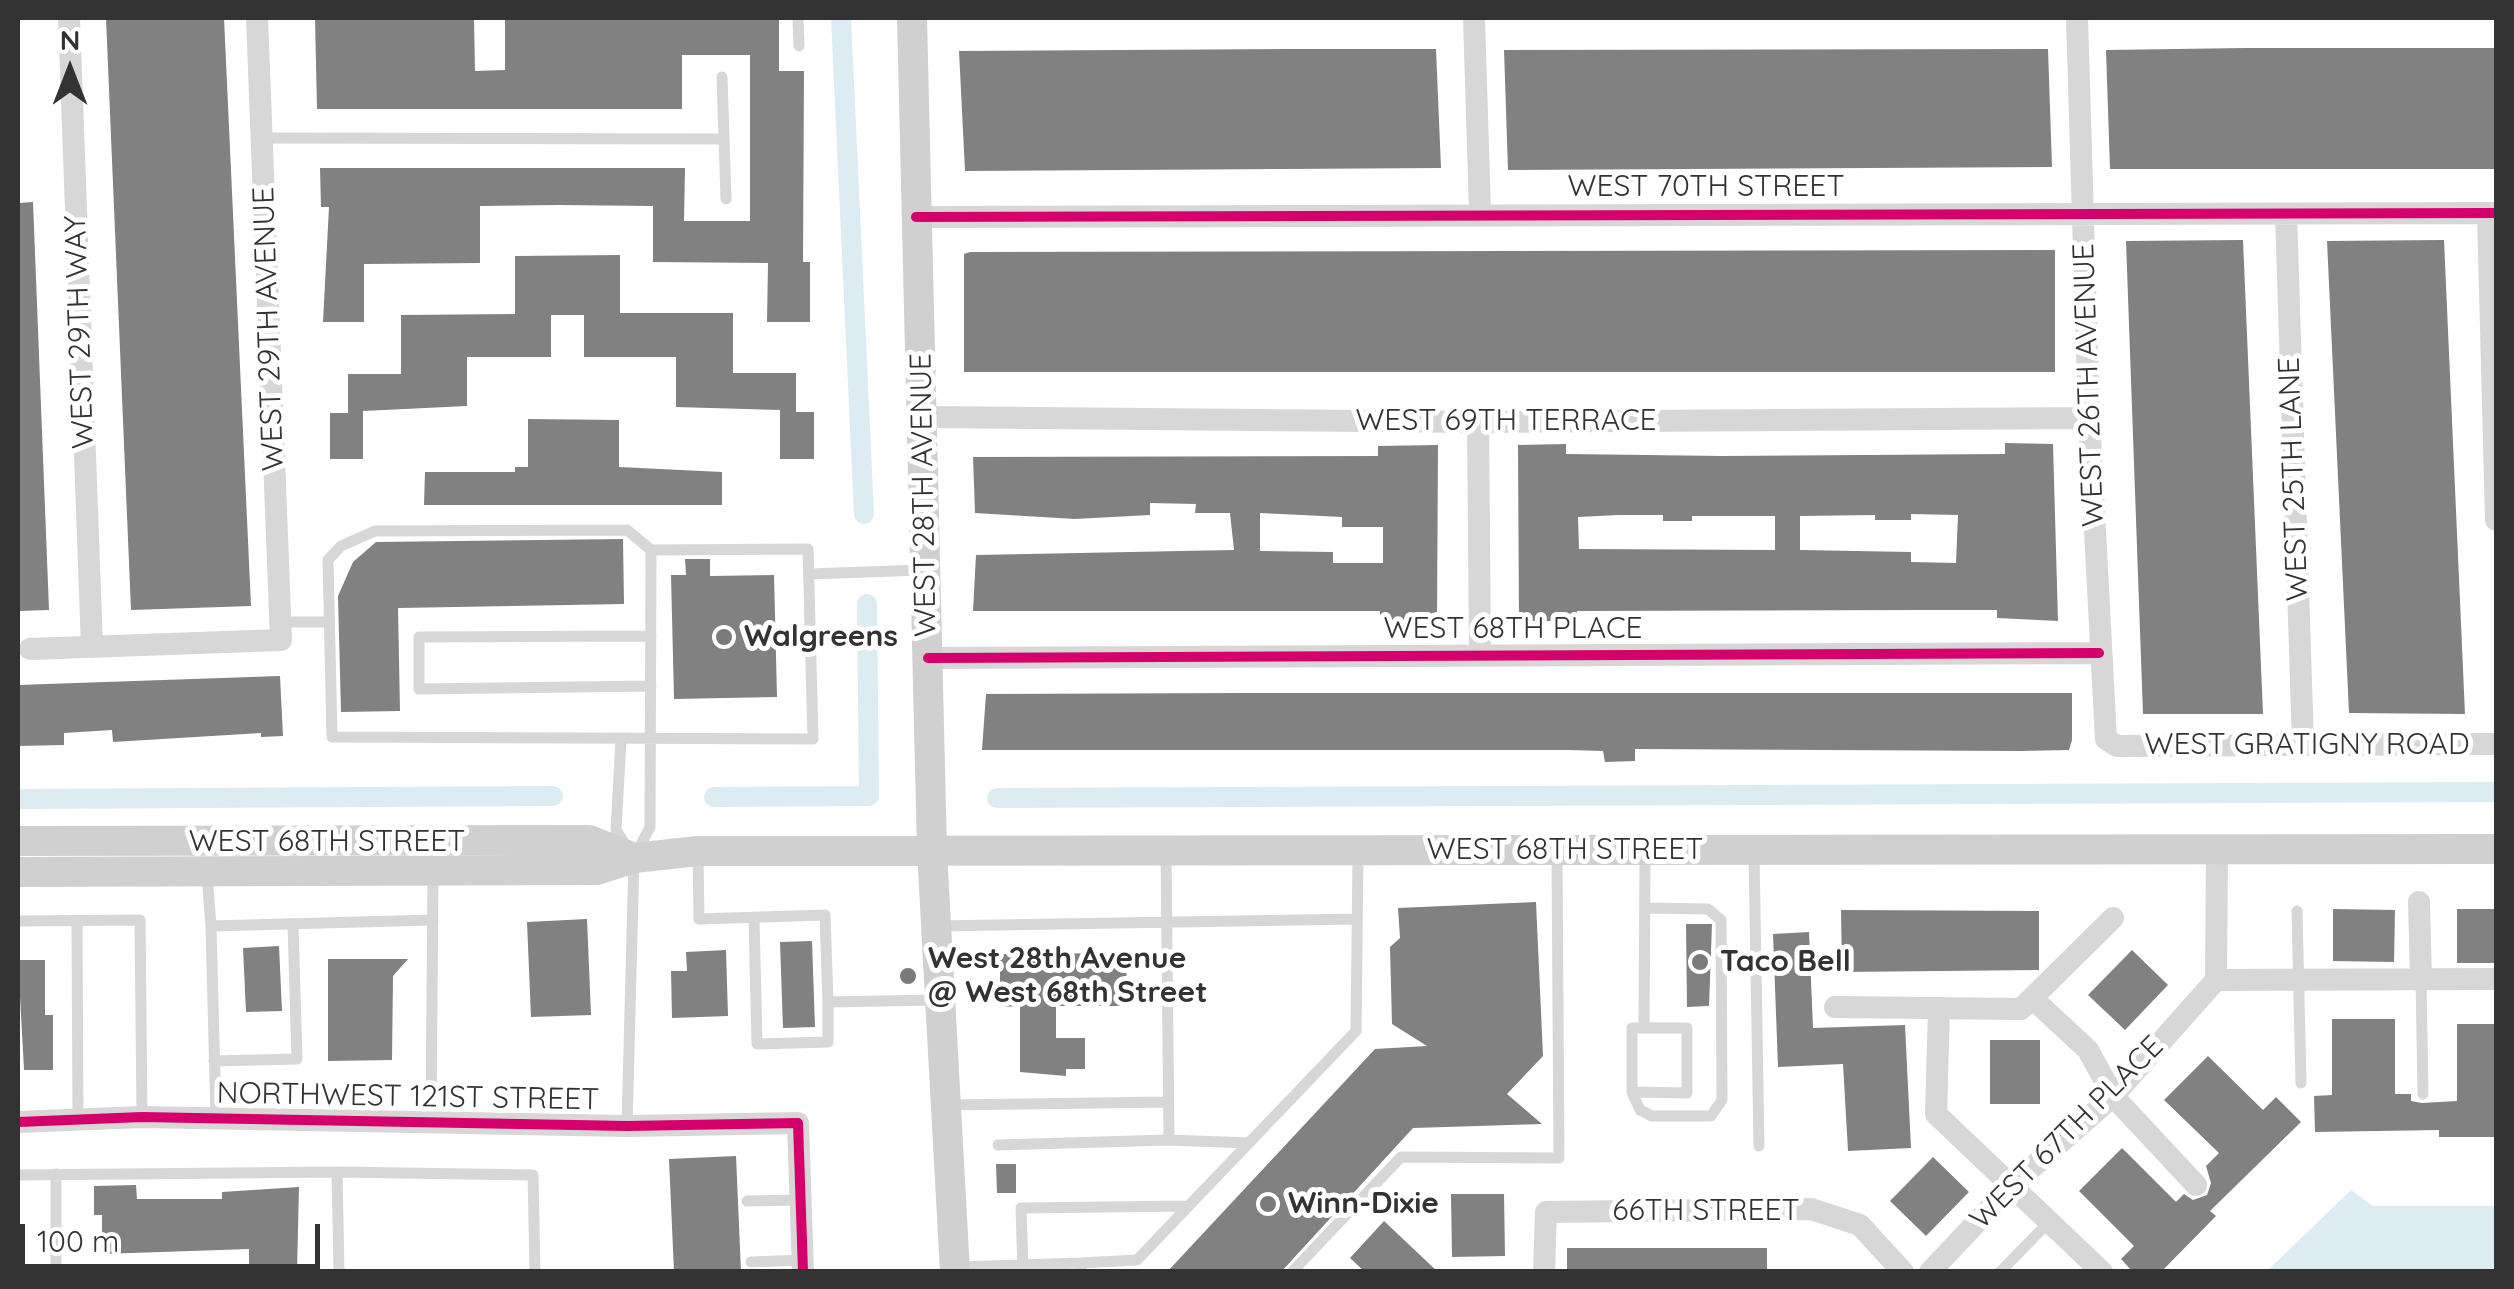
<!DOCTYPE html>
<html>
<head>
<meta charset="utf-8">
<style>
  body { margin:0 }
  #map { position:relative; width:2514px; height:1289px; overflow:hidden; background:#fff; font-family:Quicksand,sans-serif }
  canvas { display:block }
  .frame { position:absolute; inset:0; border:20px solid #333; pointer-events:none }
  .north { position:absolute; left:20px; top:20px; width:100px; height:100px; -webkit-text-stroke:8px #fff; paint-order:stroke; rotate:0deg; font-size:28px; font-weight:700; line-height:40px; text-align:center; color:#333 }
  .north::after { content:''; display:block; margin:auto; width:35px; height:45px; background:#333; clip-path:polygon(50% 0,100% 100%,50% 72%,0 100%) }
  .scale { position:absolute; left:20px; top:1224px; width:300px; height:45px; box-sizing:border-box; border:5px solid #333; border-top:0; padding-left:12px; font-size:30px; line-height:35px; white-space:nowrap; color:#333; -webkit-text-stroke:8px #fff; paint-order:stroke }
</style>
</head>
<body>
<div id="map">
<canvas width="2514" height="1289"></canvas>
<div class="frame"></div>
<div class="north">N</div>
<div class="scale">100 m</div>
</div>
<script>
const c = document.querySelector('canvas').getContext('2d');
c.lineJoin = 'round';
function paint(path, color) { c.fillStyle = color; c.fill(path, 'evenodd'); }
const shape = rows => new Path2D(rows.map(r => 'M' + r).join(''));
function trace(path, color, width, dash) { c.strokeStyle = color; c.lineWidth = width; c.lineCap = dash ? 'butt' : 'round'; c.setLineDash(dash || []); c.stroke(path); }
function drawText(font, color, halo, rows, align = 'center') {
  c.font = font + ' Quicksand,sans-serif'; c.lineWidth = 10; c.setLineDash([]); c.textBaseline = 'middle'; c.strokeStyle = halo; c.fillStyle = color; for (const [text, x, y, turn = 0] of rows) {
    c.save(); c.translate(x, y); c.rotate((+turn || 0) * Math.PI / 180); c.textAlign = isNaN(turn) ? turn : align; if (halo) c.strokeText(text, 0, 0); c.fillText(text, 0, 0); c.restore();
  }
}
const water = shape([
  [2351,1190,2373,1206,2496,1206,2496,1271,2267,1271]
]);
const canal = shape([
  [841,18,864,514],
  [714,797,869,796,867,604],
  [997,798,2496,792],
  [18,799,553,796]
]);
const building = shape([
  [106,18,224,18,251,606,131,610],
  [315,18,474,18,475,71,505,70,505,18,779,18,779,71,804,71,803,262,810,262,810,322,767,322,768,263,653,262,653,206,558,205,480,206,480,263,364,264,364,322,323,322,329,207,321,207,320,168,685,168,684,221,750,221,750,55,682,55,682,109,317,109],
  [2246,48,2496,48,2496,169,2110,169,2106,50],
  [1287,49,1436,49,1441,168,965,171,959,51],
  [2048,49,2052,167,1508,170,1504,50],
  [33,202,49,610,18,611,18,203],
  [2243,240,2263,714,2143,714,2126,241],
  [2444,240,2465,714,2349,713,2327,241],
  [2055,250,2055,372,964,372,964,254,970,252],
  [620,255,620,313,733,313,733,373,796,373,796,412,814,412,814,459,780,459,780,410,676,407,676,357,584,357,584,315,551,315,551,357,467,357,467,406,363,411,363,459,330,459,330,413,348,413,348,374,401,374,401,315,515,314,515,256],
  [528,419,619,420,619,467,722,472,722,505,424,505,425,472,515,472,515,467,528,467],
  [2005,443,2053,444,2058,621,1997,618,1997,610,1919,610,1577,611,1577,621,1519,621,1518,445,1566,444,1566,454,1723,456,2005,454],
  [1911,514,1958,515,1956,563,1911,562,1911,552,1800,550,1800,516,1875,515,1875,520,1911,520],
  [1619,515,1663,515,1663,521,1692,521,1692,516,1775,516,1775,550,1579,549,1578,517],
  [1438,445,1437,622,1390,621,1380,618,1380,611,973,611,976,555,1234,550,1230,513,1195,513,1196,504,1150,503,1150,515,1075,519,975,513,973,457,1378,456,1378,446],
  [1260,513,1342,517,1342,527,1383,527,1383,563,1333,563,1333,552,1260,551],
  [623,539,624,604,398,608,400,711,341,712,338,596,353,562,376,542],
  [685,559,710,559,710,576,774,575,777,697,674,699,671,575,686,575],
  [280,676,283,736,261,737,261,733,113,742,112,730,64,733,64,745,18,746,18,685],
  [1242,693,2072,693,2072,740,2069,750,2020,751,1635,749,1635,761,1605,762,1603,751,1569,750,982,750,986,694],
  [1536,902,1543,1056,1507,1094,1542,1124,1413,1128,1281,1272,1167,1272,1375,1049,1427,1046,1392,1024,1390,947,1400,938,1398,908],
  [2333,909,2395,910,2394,962,2333,961],
  [2457,909,2496,909,2496,963,2457,963],
  [1841,910,2039,911,2039,970,1842,972],
  [587,919,591,1015,531,1017,527,922],
  [1686,924,1712,924,1709,1006,1687,1007],
  [1809,932,1813,1028,1905,1025,1911,1148,1848,1151,1843,1064,1778,1067,1773,934],
  [812,941,815,1027,783,1028,780,942],
  [279,946,282,1011,246,1012,243,948],
  [726,950,728,1016,672,1018,671,971,687,971,686,952],
  [2132,950,2168,985,2125,1030,2088,995],
  [1126,953,1127,1006,1056,1006,1056,1038,1085,1038,1085,1069,1066,1069,1066,1076,1020,1072,1020,1006,1000,1007,1000,954],
  [328,959,408,959,393,976,392,1060,328,1061],
  [18,960,45,960,45,1015,53,1015,53,1070,24,1070],
  [2332,1019,2395,1019,2395,1094,2411,1094,2411,1101,2422,1103,2457,1101,2457,1024,2496,1024,2496,1137,2439,1137,2439,1130,2315,1132,2314,1096,2332,1095],
  [1990,1040,2040,1040,2040,1104,1990,1104],
  [2208,1056,2263,1110,2276,1097,2301,1122,2210,1211,2216,1216,2161,1272,2133,1272,2121,1259,2134,1246,2079,1191,2122,1148,2176,1202,2184,1194,2193,1200,2207,1195,2211,1183,2206,1166,2219,1153,2164,1100],
  [736,1156,741,1272,674,1272,669,1159],
  [1933,1157,1969,1192,1926,1236,1890,1201],
  [996,1164,1016,1164,1016,1193,997,1193],
  [136,1185,137,1199,222,1199,222,1192,299,1187,297,1272,249,1272,249,1249,102,1254,102,1215,94,1215,94,1186],
  [1451,1194,1504,1194,1505,1256,1452,1257],
  [1384,1221,1438,1272,1365,1272,1350,1258],
  [1567,1248,1767,1248,1767,1272,1567,1272]
]);
const lane = shape([
  [798,18,799,46],
  [722,77,726,199],
  [262,138,724,139],
  [627,530,651,550,808,549,813,739,332,737,328,560,341,546,375,531,627,530],
  [809,574,922,570],
  [280,622,328,622],
  [651,686,419,689,419,637,651,636],
  [621,740,616,830,627,847],
  [1166,851,1169,1140,1249,1143],
  [1754,853,1759,1146],
  [698,854,699,919,825,915,828,1002,936,1000],
  [207,875,211,926],
  [2297,911,2301,1083],
  [754,917,757,1044,828,1042,828,1002],
  [18,921,140,920,142,1117],
  [77,921,78,1120],
  [937,926,1357,919],
  [2421,979,2423,1094],
  [1644,1028,1632,1028,1632,1092,1687,1093,1687,1028,1644,1028,1645,854],
  [214,1061,297,1059,293,924],
  [1632,1092,1640,1110,1652,1116,1711,1116,1722,1100,1721,920,1708,909,1645,908],
  [948,1105,1168,1102],
  [216,1119,211,926,433,920],
  [431,1121,433,873],
  [627,1126,634,858,650,827,651,550],
  [998,1145,1169,1140],
  [56,1174,56,1272],
  [18,1175,337,1172],
  [747,1201,800,1200],
  [751,1262,803,1260],
  [1081,1263,1137,1260,1356,1031,1358,854],
  [959,1267,1081,1263,1081,1272],
  [339,1272,337,1172,533,1175,535,1272],
  [1023,1272,1021,1208,1189,1206],
  [1292,1272,1401,1157,1559,1158,1557,854],
  [2000,1272,2048,1223]
]);
const street = shape([
  [69,18,92,647],
  [1474,18,1480,213],
  [2077,18,2089,418,2106,739,2117,746,2496,744],
  [2488,213,2496,520],
  [2286,214,2303,744],
  [916,217,2496,213],
  [923,417,1478,422,2089,418],
  [1478,422,1480,653],
  [30,649,281,640,257,18],
  [928,658,2099,653],
  [2419,902,2421,979],
  [2216,980,2217,850],
  [2032,998,2113,918],
  [1835,1007,2021,1009,2032,998,2088,1050,2113,1096,2196,1185],
  [1939,1008,1936,1114,2102,1272],
  [18,1122,142,1117,627,1126,798,1123,803,1272],
  [1544,1272,1546,1212,1811,1209,1860,1225,1903,1272],
  [1930,1272,2009,1188,2113,1096,2216,980,2496,979]
]);
const secondary = shape([
  [912,18,932,851,955,1272],
  [18,841,589,840,634,858],
  [18,872,597,870,634,858,698,851,2496,849]
]);
const cycleway = shape([
  [916,217,2496,213],
  [928,658,2099,653],
  [18,1122,142,1117,627,1126,798,1123,803,1272]
]);
const markers = [
  [724,637,10,"#7a7a7a"],
  [1700,962,10,"#7a7a7a"],
  [908,976,10,"#7a7a7a"],
  [1268,1204,10,"#7a7a7a"]
];
const streetNames = [
  ["WEST 70TH STREET",1706,187],
  ["WEST 29TH AVENUE",269,329,-92],
  ["WEST 29TH WAY",80,332,-92],
  ["WEST 26TH AVENUE",2089,385,-92],
  ["WEST 69TH TERRACE",1506,421],
  ["WEST 25TH LANE",2294,479,-92],
  ["WEST 28TH AVENUE",924,495,-91],
  ["WEST 68TH PLACE",1513,629],
  ["WEST GRATIGNY ROAD",2307,745],
  ["WEST 68TH STREET",327,842],
  ["WEST 68TH STREET",1565,850],
  ["NORTHWEST 121ST STREET",408,1097,1],
  ["WEST 67TH PLACE",2067,1133,-45],
  ["66TH STREET",1706,1211]
];
const poiNames = [
  ["Walgreens",744,637],
  ["West 28th Avenue",928,959],
  ["@ West 68th Street",928,993],
  ["Taco Bell",1720,962],
  ["Winn-Dixie",1288,1204]
];
paint(water, '#ddebf3');
trace(canal, '#ddebf3', 20);
paint(building, '#818181');
trace(lane, '#d7d7d7', 11);
trace(street, '#d7d7d7', 22);
trace(secondary, '#d0d0d0', 30);
trace(cycleway, '#d6006c', 10);
for (const [x, y, r, color] of markers) { const dot = new Path2D(); dot.arc(x, y, r, 0, 2 * Math.PI); c.fillStyle = color; c.fill(dot); trace(dot, '#fff', 4); }
drawText('30px', '#333', '#fff', streetNames);
drawText('bold 30px', '#333', '#fff', poiNames, 'left');
</script>
</body>
</html>
